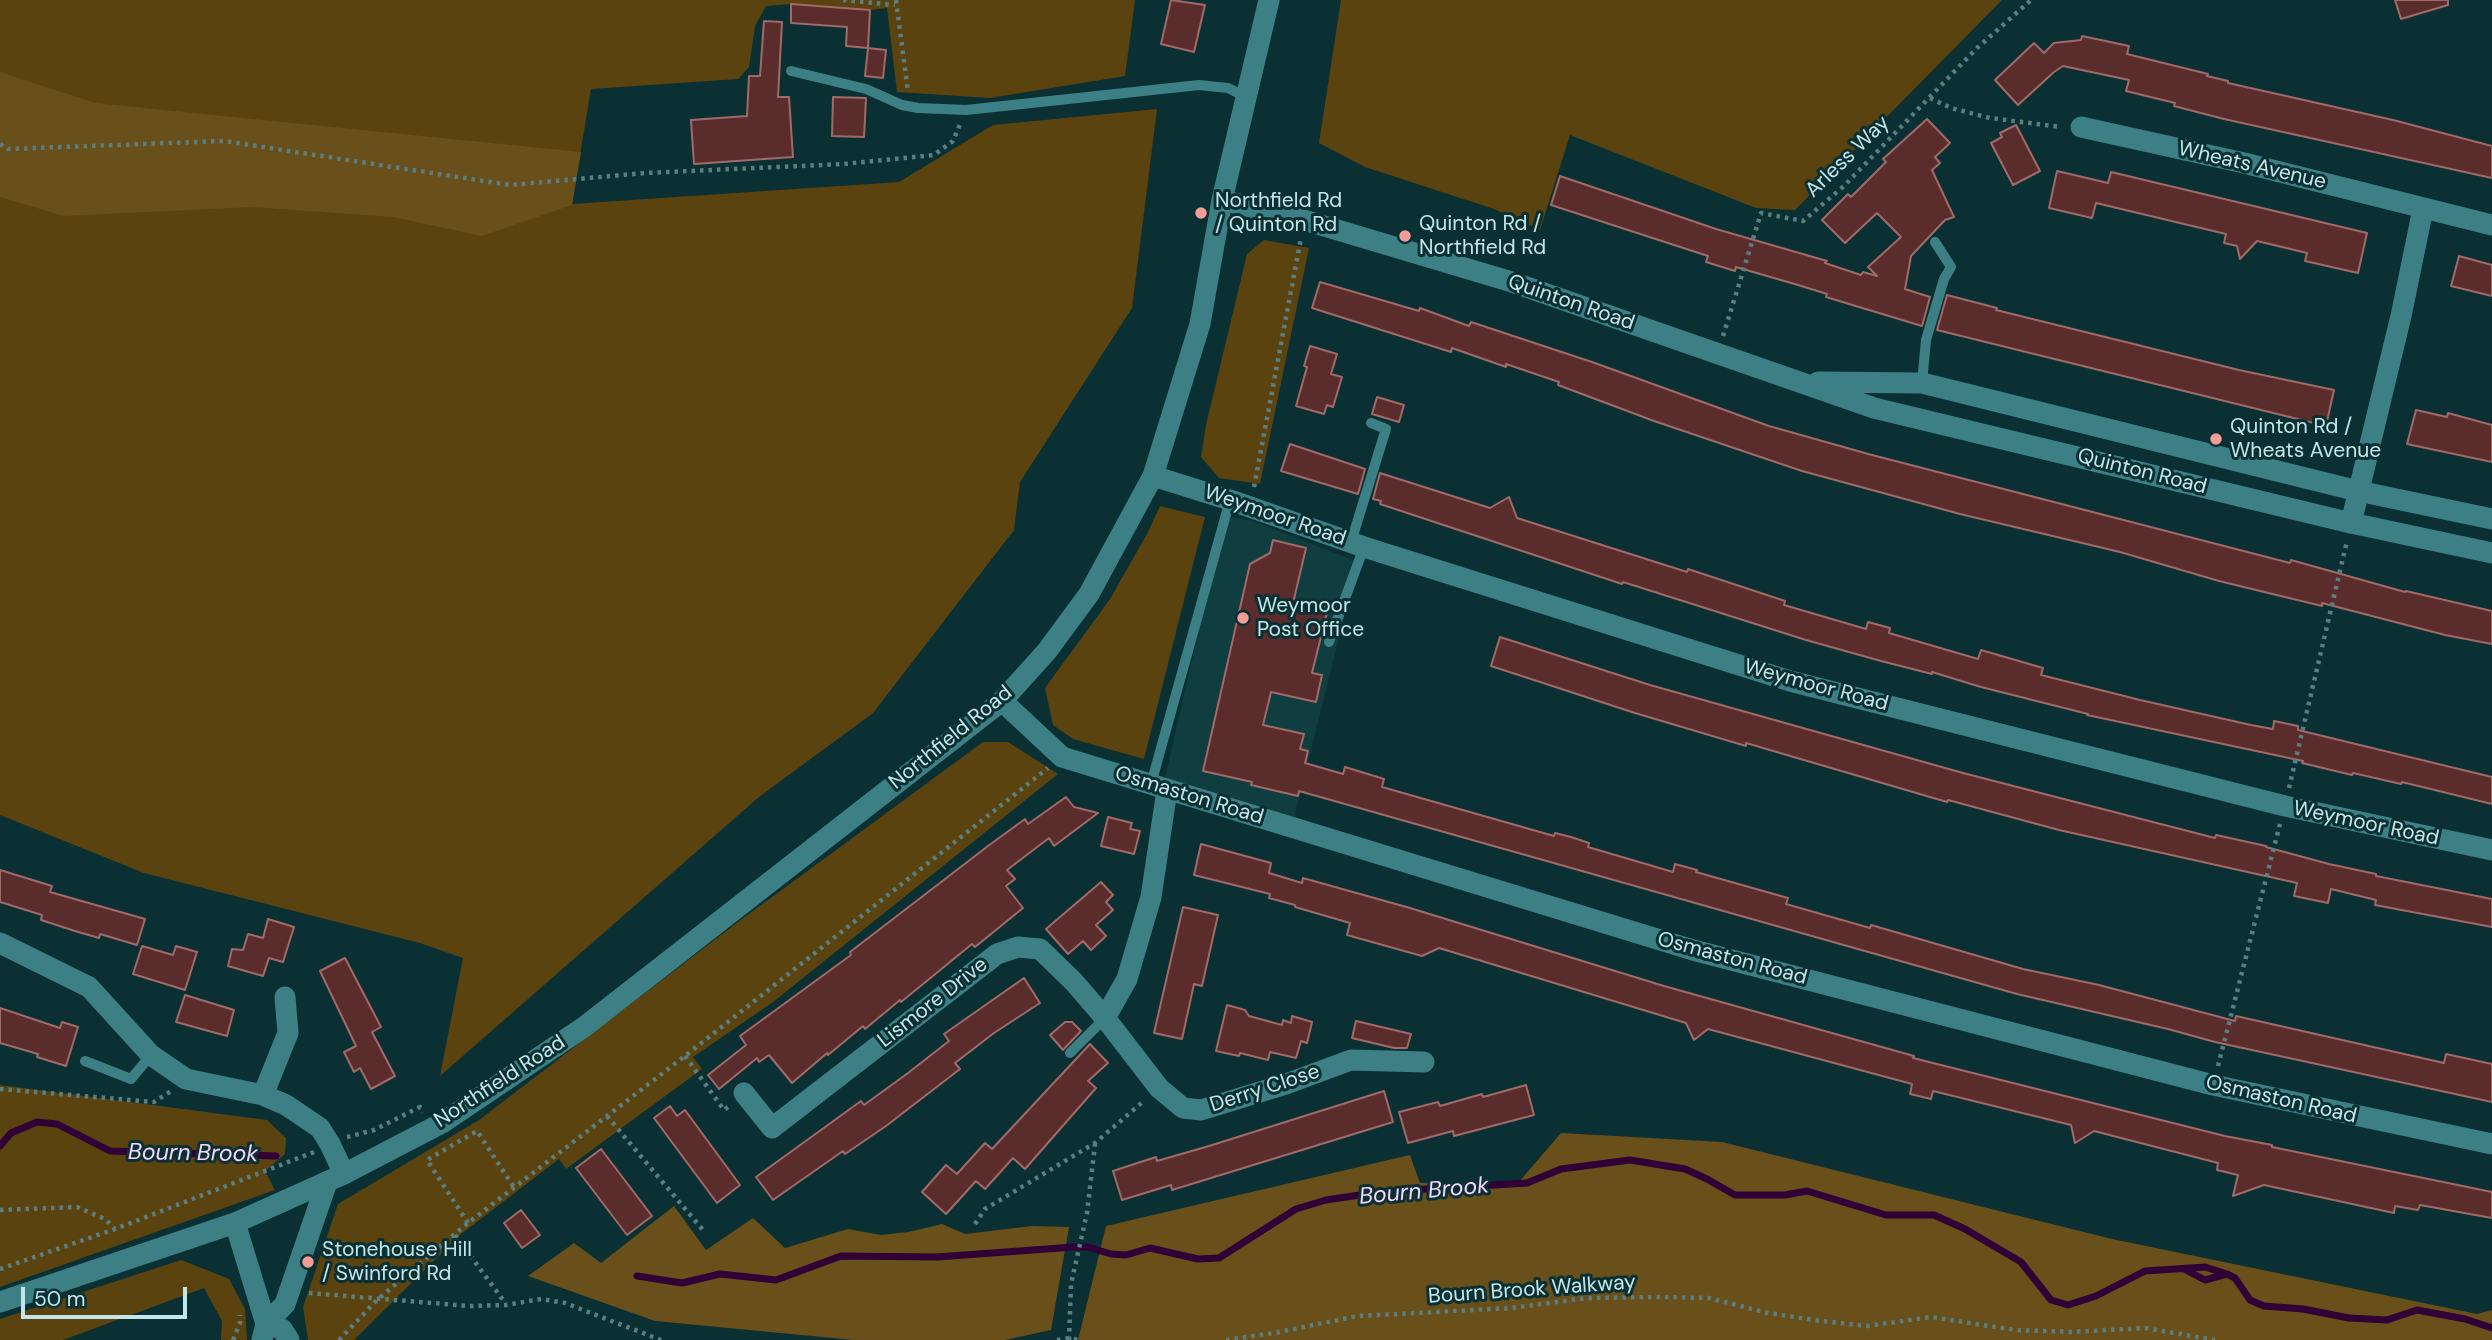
<!DOCTYPE html>
<html>
<head>
<meta charset="utf-8">
<style>
  body { margin:0 }
  #map { position:relative; width:2492px; height:1340px; overflow:hidden; background:#0a3033; font-family:"DM Sans",sans-serif }
  canvas { display:block }
  .scale { position:absolute; left:21px; top:1287px; width:166px; height:32px; box-sizing:border-box; border:4px solid #c5e6e9; border-top:0; padding-left:9px; font-size:21px; line-height:24px; white-space:nowrap; color:#c5e6e9; -webkit-text-stroke:5px #0a3033; paint-order:stroke }
</style>
</head>
<body>
<div id="map">
<canvas width="2492" height="1340"></canvas>
<div class="scale">50 m</div>
</div>
<script>
const c = document.querySelector('canvas').getContext('2d');
c.lineJoin = 'round';
function paint(path, color) { c.fillStyle = color; c.fill(path, 'evenodd'); }
const shape = rows => new Path2D(rows.map(r => 'M' + r).join(''));
function trace(path, color, width, dash) { c.strokeStyle = color; c.lineWidth = width; c.lineCap = dash ? 'butt' : 'round'; c.setLineDash(dash || []); c.stroke(path); }
function drawText(font, color, halo, rows, align = 'center') {
  c.font = font + ' "DM Sans",sans-serif'; c.lineWidth = 6; c.setLineDash([]); c.textBaseline = 'middle'; c.strokeStyle = halo; c.fillStyle = color; for (const [text, x, y, turn = 0] of rows) {
    c.save(); c.translate(x, y); c.rotate((+turn || 0) * Math.PI / 180); c.textAlign = isNaN(turn) ? turn : align; if (halo) c.strokeText(text, 0, 0); c.fillText(text, 0, 0); c.restore();
  }
}
const built = shape([
  [1225,516,1253,521,1358,562,1294,818,1165,778]
]);
const green = shape([
  [0,0,1135,0,1125,76,990,98,897,92,887,8,870,10,791,4,766,6,755,26,749,67,738,79,591,89,572,204,899,182,993,125,1157,109,1132,308,1020,482,1014,530,873,713,759,797,440,1076,463,958,420,943,144,873,0,815],
  [1341,0,2002,0,1795,210,1756,208,1570,135,1540,230,1494,209,1365,167,1319,143],
  [1264,240,1309,248,1260,484,1219,478,1201,457,1206,425,1247,254],
  [1160,506,1205,517,1144,759,1073,739,1053,725,1045,688,1110,599,1147,534],
  [983,742,1008,742,1058,774,773,1002,693,1057,702,1069,566,1169,559,1159,461,1234,354,1340,308,1340,303,1307,338,1204,479,1120,738,922],
  [0,1085,267,1120,286,1138,285,1154,265,1171,275,1190,0,1287],
  [181,1260,229,1279,245,1309,247,1340,221,1340,222,1321,204,1288,63,1340,0,1340,0,1319]
]);
const forest = shape([
  [0,72,95,103,581,152,572,205,482,236,393,217,252,207,64,216,0,197],
  [1561,1133,1722,1142,2112,1239,2477,1314,2492,1310,2492,1340,1078,1340,1106,1226,1410,1155,1420,1183,1518,1183],
  [674,1206,706,1250,753,1218,785,1248,848,1229,881,1235,908,1232,942,1224,965,1234,1032,1226,1069,1227,1051,1330,1005,1340,854,1340,655,1321,528,1276,574,1243,601,1263]
]);
const stream = shape([
  [0,1146,11,1133,37,1122,57,1124,110,1151,276,1156],
  [2184,1269,2205,1280,2227,1274],
  [637,1276,682,1283,720,1274,776,1280,841,1256,937,1257,1074,1247,1088,1247,1111,1254,1126,1255,1150,1248,1198,1259,1219,1258,1296,1209,1326,1200,1380,1192,1527,1183,1561,1169,1630,1160,1685,1169,1707,1179,1735,1195,1785,1195,1807,1191,1886,1215,1934,1215,1965,1229,2021,1262,2051,1300,2068,1305,2096,1296,2145,1271,2205,1267,2227,1274,2235,1278,2250,1300,2264,1306,2303,1309,2349,1318,2387,1320,2417,1310,2465,1319,2492,1328]
]);
const building = shape([
  [1171,0,1205,5,1194,52,1161,44,1171,0],
  [2395,0,2448,0,2448,5,2401,19,2395,0],
  [791,4,870,10,868,48,846,46,847,27,791,23,791,4],
  [764,21,782,22,778,97,789,97,793,157,694,164,691,120,747,116,749,76,760,76,764,21],
  [2082,36,2129,46,2127,54,2208,74,2207,76,2228,81,2228,83,2393,120,2492,146,2492,178,2224,119,2174,106,2175,103,2126,91,2129,80,2063,66,2054,72,2018,105,1995,80,2034,43,2044,53,2054,43,2081,40,2082,36],
  [868,48,886,50,883,78,865,76,868,48],
  [833,97,866,98,864,137,832,136,833,97],
  [1927,119,1950,143,1935,157,1940,163,1932,170,1954,217,1945,220,1911,256,1905,289,1930,297,1922,326,1826,297,1827,294,1798,285,1736,267,1735,271,1706,262,1708,256,1551,205,1560,176,1716,229,1827,261,1825,263,1861,275,1863,272,1877,276,1868,267,1901,237,1877,213,1845,243,1822,220,1848,194,1851,197,1886,162,1883,159,1927,119],
  [2016,125,2040,171,2013,185,1991,143,2002,137,2000,133,2016,125],
  [2057,171,2108,183,2111,172,2367,233,2358,273,2305,261,2307,253,2257,241,2240,259,2237,246,2224,243,2226,234,2096,203,2092,218,2049,208,2057,171],
  [2459,256,2492,265,2492,296,2451,286,2459,256],
  [1320,282,1419,311,1420,308,1469,326,1471,322,1592,362,1769,426,1872,455,2290,563,2291,560,2405,592,2406,591,2492,611,2492,644,2445,635,2322,603,2322,606,2219,581,2120,552,1960,514,1802,471,1654,421,1558,385,1559,382,1506,364,1506,367,1452,348,1451,352,1312,308,1320,282],
  [1947,295,1997,308,1996,310,2239,370,2334,390,2326,426,1937,330,1947,295],
  [1310,346,1337,354,1331,374,1342,377,1333,407,1327,405,1324,414,1296,406,1307,367,1304,366,1310,346],
  [1377,397,1404,405,1399,422,1372,414,1377,397],
  [2416,410,2447,417,2448,413,2492,425,2492,462,2407,444,2416,410],
  [1290,444,1365,469,1358,494,1281,471,1290,444],
  [1380,473,1490,508,1509,497,1517,518,1687,572,1688,569,1785,601,1784,605,1866,629,1868,622,1890,628,1889,633,1978,659,1981,650,2043,668,2041,675,2140,700,2251,725,2273,729,2274,721,2298,726,2298,730,2492,777,2492,804,2402,782,2401,784,2353,773,2352,775,2302,763,2303,761,2087,715,2088,714,1981,687,1932,672,1932,674,1881,661,1806,640,1623,582,1622,584,1380,504,1381,501,1373,499,1380,473],
  [1273,540,1306,548,1294,599,1328,608,1312,673,1322,675,1316,702,1271,692,1263,725,1304,734,1300,749,1308,751,1305,763,1343,774,1345,767,1384,779,1382,787,1554,836,1555,833,1571,837,1589,843,1588,847,1673,872,1675,864,1697,870,1696,872,1788,898,1786,904,1870,928,1871,925,2023,969,2099,985,2235,1021,2236,1016,2444,1063,2446,1054,2492,1064,2492,1102,2215,1042,2168,1029,2017,994,1299,791,1298,796,1251,785,1252,782,1203,771,1250,564,1270,553,1273,540],
  [1500,637,1650,685,1963,773,2215,838,2216,835,2266,846,2266,847,2329,864,2376,874,2376,876,2492,899,2492,927,2375,905,2376,900,2331,889,2328,903,2294,896,2297,883,2059,830,1948,800,1947,802,1746,743,1746,746,1635,713,1491,666,1500,637],
  [1066,797,1074,807,1098,813,1054,846,1049,838,1007,870,1015,879,1006,886,1023,908,975,947,972,944,901,1002,900,1000,865,1029,863,1026,828,1055,827,1053,792,1083,769,1055,759,1062,757,1058,719,1089,708,1075,746,1045,740,1036,851,955,850,952,988,846,1025,819,1028,824,1066,797],
  [1108,817,1132,823,1130,829,1140,831,1134,854,1101,846,1108,817],
  [1201,844,1271,863,1269,873,1302,883,1303,878,1410,908,1664,986,1914,1056,1913,1058,2225,1136,2272,1145,2272,1147,2492,1192,2492,1218,2420,1205,2418,1210,2395,1206,2394,1213,2264,1185,2233,1196,2238,1175,2217,1170,2218,1163,2094,1131,2075,1143,2071,1125,1933,1091,1931,1099,1910,1094,1912,1084,1708,1029,1694,1040,1686,1023,1607,999,1439,948,1422,956,1347,935,1350,923,1295,907,1295,905,1269,898,1270,894,1194,875,1201,844],
  [0,870,52,886,50,892,145,919,137,945,100,934,99,938,75,931,41,920,42,915,0,902,0,870],
  [1101,882,1113,895,1106,902,1113,910,1096,925,1106,936,1091,950,1083,941,1068,954,1046,929,1101,882],
  [1183,907,1218,915,1202,986,1194,984,1182,1039,1154,1033,1183,907],
  [268,919,294,927,283,962,269,958,263,976,228,966,232,949,243,950,248,934,263,938,268,919],
  [142,946,173,955,176,946,197,952,185,990,133,974,142,946],
  [345,958,381,1027,372,1032,395,1076,371,1089,360,1068,354,1072,344,1052,356,1046,320,971,345,958],
  [1024,978,1040,1003,994,1033,955,1063,960,1069,886,1126,845,1154,843,1151,773,1200,756,1177,861,1101,864,1105,908,1073,949,1041,944,1034,1024,978],
  [185,995,234,1010,227,1036,176,1022,185,995],
  [1227,1005,1245,1010,1249,1016,1282,1025,1283,1020,1291,1023,1292,1016,1312,1022,1307,1043,1301,1041,1296,1058,1270,1052,1268,1060,1240,1053,1239,1056,1216,1051,1227,1005],
  [0,1008,60,1028,62,1022,78,1027,66,1066,37,1057,38,1054,0,1043,0,1008],
  [1356,1021,1411,1034,1407,1048,1394,1048,1352,1038,1356,1021],
  [1065,1022,1072,1022,1081,1031,1063,1050,1050,1035,1065,1022],
  [1090,1044,1108,1063,1088,1081,1096,1088,1025,1169,1013,1158,985,1189,976,1181,946,1214,922,1192,946,1165,957,1174,985,1143,992,1149,1090,1044],
  [1526,1085,1534,1115,1454,1136,1453,1131,1408,1143,1399,1112,1438,1102,1440,1106,1482,1094,1483,1097,1526,1085],
  [1384,1091,1393,1122,1172,1190,1171,1185,1122,1200,1113,1171,1156,1157,1157,1161,1209,1146,1384,1091],
  [670,1106,677,1116,685,1110,740,1185,717,1203,654,1118,670,1106],
  [601,1149,652,1216,627,1235,576,1168,601,1149],
  [521,1210,540,1235,522,1248,504,1223,521,1210]
]);
const path = shape([
  [843,0,895,5],
  [896,0,908,92],
  [1930,98,1951,108,1990,118,2061,127],
  [0,144,8,149,224,141,510,185,645,173,844,164,934,155,953,141,960,124],
  [1723,336,1761,213,1803,221,1844,186,1976,49,2031,0],
  [1254,487,1301,238],
  [2289,788,2347,541],
  [685,1056,724,1110,729,1106],
  [2218,1066,2280,824],
  [0,1089,154,1102,171,1091],
  [607,1116,703,1230],
  [347,1137,374,1130,420,1107,423,1112],
  [0,1210,77,1207,105,1219,115,1229,314,1152],
  [468,1223,427,1160,477,1131,515,1189],
  [975,1224,985,1209,1095,1143,1145,1100],
  [455,1235,506,1304],
  [0,1269,115,1229],
  [309,1293,469,1306,506,1305,541,1299,565,1303,661,1340],
  [233,1340,240,1323,240,1315],
  [339,1340,377,1300,468,1223,685,1056,1048,768],
  [1057,1340,1069,1338,1079,1340],
  [1069,1340,1071,1284,1087,1213,1095,1144],
  [1226,1340,1274,1333,1358,1316,1512,1308,1587,1298,1659,1297,1709,1298,1768,1313,1821,1321,1868,1326,1931,1317,2015,1330,2071,1332,2145,1328,2215,1340]
]);
const service = shape([
  [791,71,866,89,902,105,918,108,966,110,1199,85,1228,88,1246,97],
  [1922,383,1926,340,1944,279,1951,267,1935,242],
  [1351,542,1386,429,1371,423],
  [1329,642,1364,547],
  [1151,784,1230,500],
  [1070,1053,1105,1018],
  [85,1061,131,1079,151,1055]
]);
const minor = shape([
  [2081,127,2244,163,2492,225],
  [1153,476,1230,500,1364,547,1790,681,2285,806,2492,850],
  [2351,523,2401,316,2423,209],
  [1002,701,1062,757,1693,950,2213,1085,2492,1144],
  [0,943,89,987,151,1055,186,1079,263,1095,286,1105,320,1128,330,1144,344,1174],
  [1105,1018,1159,1088,1183,1108,1201,1110,1286,1084,1351,1060,1424,1062],
  [744,1093,772,1128,997,954,1018,947,1040,949,1074,982,1105,1018,1127,979,1151,897,1167,790],
  [263,1095,288,1033,285,997],
  [235,1223,266,1324],
  [266,1324,282,1329,289,1340],
  [262,1340,266,1324,285,1304,327,1182]
]);
const tertiary = shape([
  [1222,200,1304,220,1512,282,1874,408,2351,523,2492,553],
  [1818,382,1922,383,2358,491,2492,519],
  [0,1302,235,1223,344,1174,442,1123,584,1027,1002,701,1047,651,1089,594,1153,476,1200,324,1222,200,1269,0]
]);
const markers = [
  [1201,213,7,"#f59b98"],
  [1405,236,7,"#f59b98"],
  [2216,439,7,"#f59b98"],
  [1243,618,7,"#f59b98"],
  [308,1262,7,"#f59b98"]
];
const streetNames = [
  ["Arless Way",1848,157,-44],
  ["Wheats Avenue",2252,166,13],
  ["Quinton Road",1571,303,19],
  ["Quinton Road",2142,472,14],
  ["Weymoor Road",1275,516,19],
  ["Weymoor Road",1816,686,15],
  ["Northfield Road",951,738,-39],
  ["Osmaston Road",1189,796,17],
  ["Weymoor Road",2366,824,12],
  ["Osmaston Road",1732,959,15],
  ["Lismore Drive",933,1003,-38],
  ["Northfield Road",500,1082,-33],
  ["Derry Close",1265,1089,-18],
  ["Osmaston Road",2281,1100,13],
  ["Bourn Brook Walkway",1532,1290,-4]
];
const poiNames = [
  ["Northfield Rd",1215,201],
  ["/ Quinton Rd",1215,225],
  ["Quinton Rd /",1419,224],
  ["Northfield Rd",1419,248],
  ["Quinton Rd /",2230,427],
  ["Wheats Avenue",2230,451],
  ["Weymoor",1257,606],
  ["Post Office",1257,630],
  ["Stonehouse Hill",322,1250],
  ["/ Swinford Rd",322,1274]
];
const waterNames = [
  ["Bourn Brook",193,1154,1],
  ["Bourn Brook",1424,1192,-5]
];
paint(built, '#103d40');
paint(green, '#5b430f');
paint(forest, '#694f19');
trace(stream, '#300137', 7);
paint(building, '#5b2c2c');
trace(building, '#a06a68', 2);
trace(path, '#5b7e81', 4.5, [3.5, 5]);
trace(service, '#3c8086', 10);
trace(minor, '#3c8086', 21);
trace(tertiary, '#3c8086', 21);
for (const [x, y, r, color] of markers) { const dot = new Path2D(); dot.arc(x, y, r, 0, 2 * Math.PI); c.fillStyle = color; c.fill(dot); trace(dot, '#0a3033', 2.5); }
drawText('21px', '#c5e6e9', '#0a3033', streetNames);
drawText('21px', '#c5e6e9', '#0a3033', poiNames, 'left');
drawText('italic 23px', '#f8d5fd', '#0a3033', waterNames);
</script>
</body>
</html>
